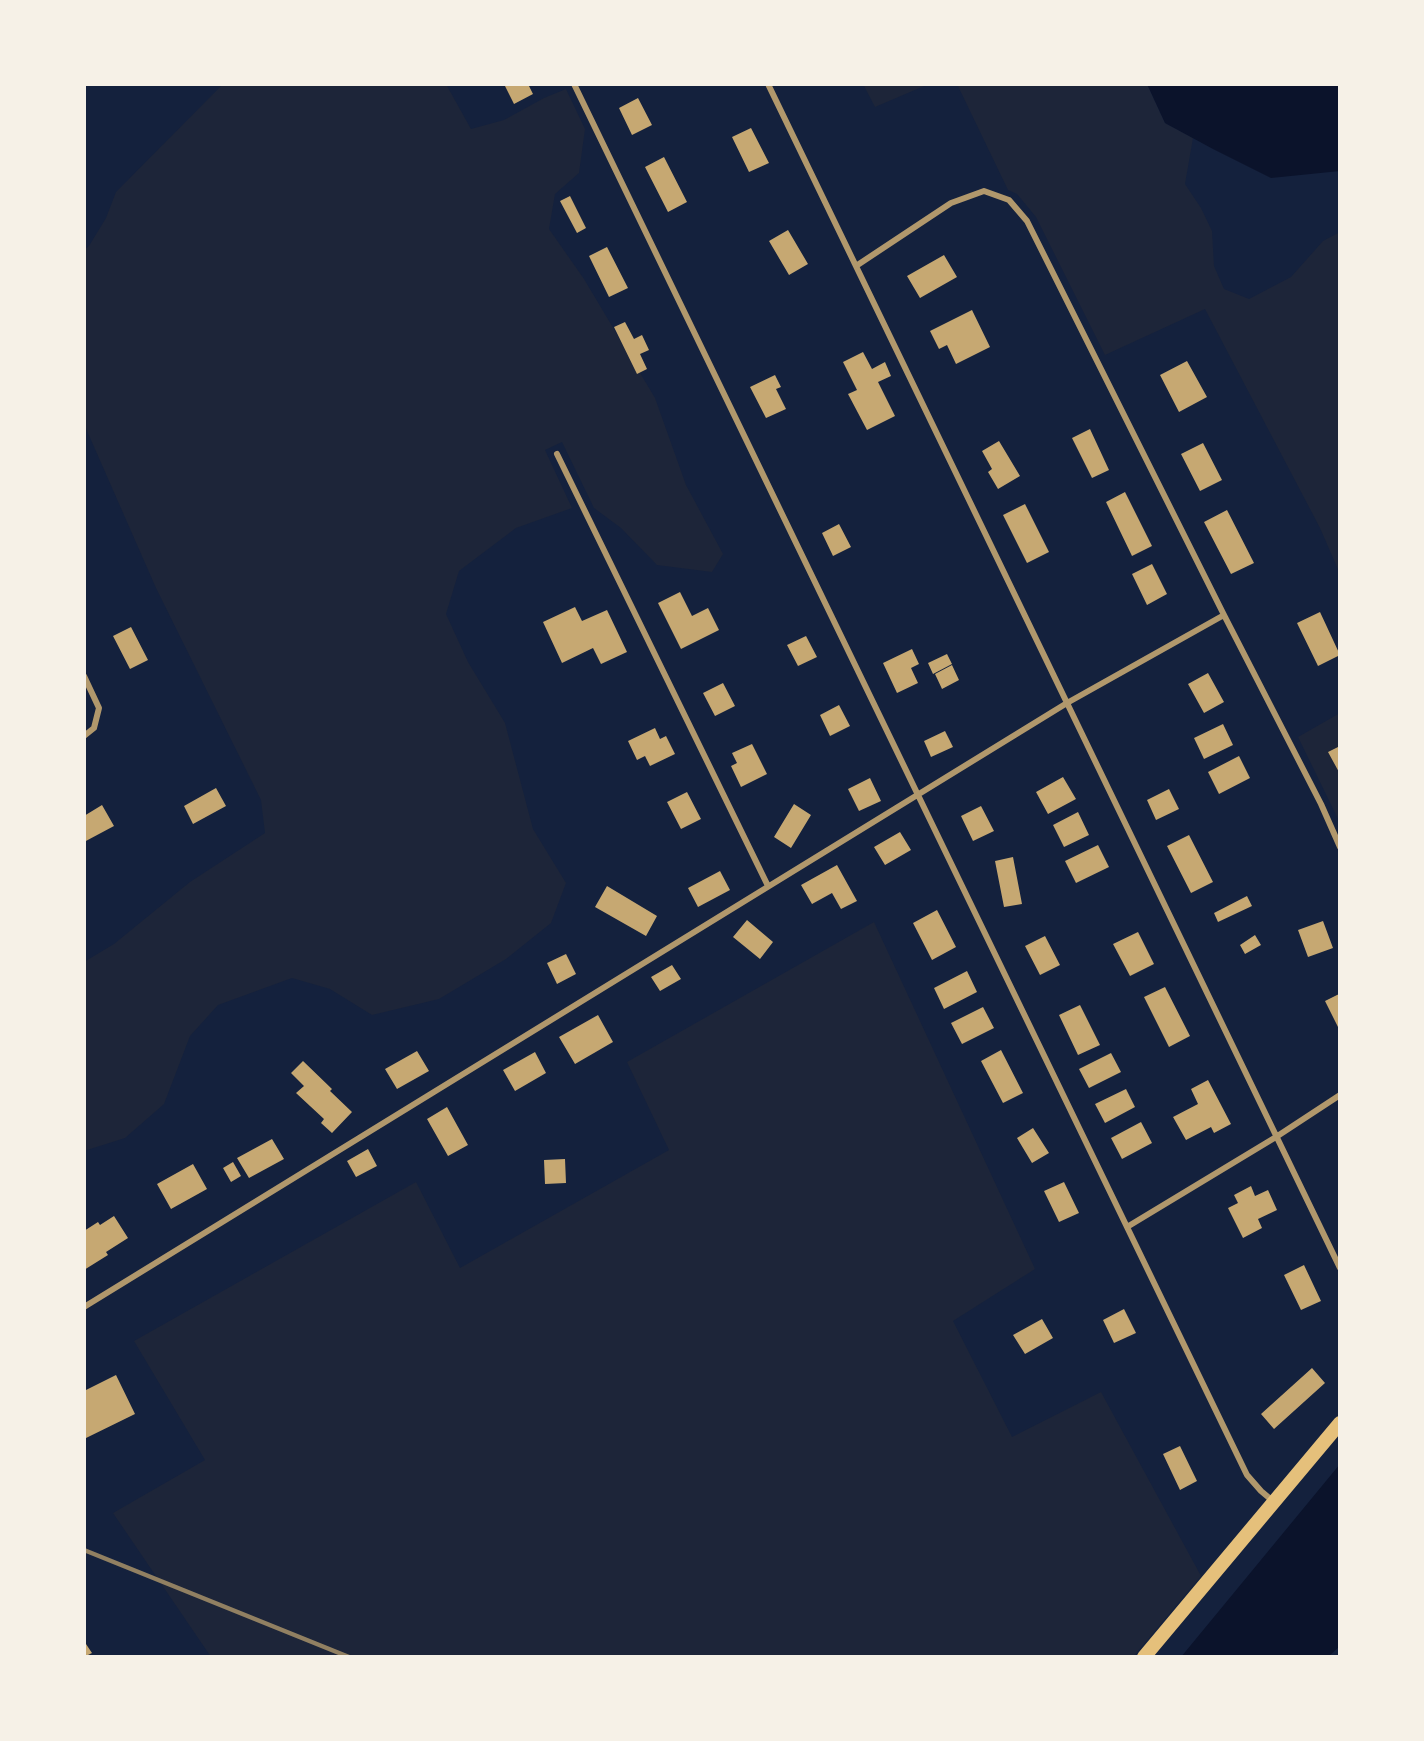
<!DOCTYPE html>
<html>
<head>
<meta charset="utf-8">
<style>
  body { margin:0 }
  #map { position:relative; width:1424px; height:1741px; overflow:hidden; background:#14213d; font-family:Bitter,serif }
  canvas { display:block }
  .frame { position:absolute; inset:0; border:86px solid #f6f1e7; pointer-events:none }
</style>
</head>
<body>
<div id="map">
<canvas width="1424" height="1741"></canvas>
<div class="frame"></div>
</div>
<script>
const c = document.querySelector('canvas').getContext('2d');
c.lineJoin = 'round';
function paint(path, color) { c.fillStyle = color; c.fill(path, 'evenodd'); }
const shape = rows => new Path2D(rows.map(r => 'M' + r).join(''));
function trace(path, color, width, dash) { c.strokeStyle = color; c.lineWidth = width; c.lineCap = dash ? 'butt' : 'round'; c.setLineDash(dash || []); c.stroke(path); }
const green = shape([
  [223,84,446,84,471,129,504,120,544,98,566,89,585,129,579,173,555,194,549,229,584,279,655,398,686,485,723,554,712,572,657,565,621,528,594,508,562,442,545,450,572,508,516,528,459,571,446,614,468,662,505,723,533,829,566,883,551,923,506,959,439,999,372,1015,330,989,292,978,218,1005,190,1036,164,1104,125,1138,84,1151,84,962,114,944,190,882,265,833,261,800,156,588,84,424,84,250,89,246,106,218,116,192],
  [863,84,929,84,875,107],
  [957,84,1147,84,1165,123,1193,138,1185,184,1201,208,1212,231,1214,266,1224,289,1249,299,1291,277,1323,241,1340,232,1340,574,1320,528,1205,309,1105,355,1036,217,1017,194,1008,190],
  [1340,713,1340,823,1298,737],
  [874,922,1035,1269,953,1321,1012,1437,1101,1392,1201,1576,1133,1657,211,1657,113,1513,205,1460,134,1341,416,1182,460,1268,669,1150,627,1062]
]);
const water = shape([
  [1147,84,1340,84,1340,171,1271,178,1213,149,1165,123],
  [1340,1464,1340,1646,1328,1657,1181,1657]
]);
const building = shape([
  [504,84,528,84,533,94,514,104],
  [638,98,652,125,632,135,619,108],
  [751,128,769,163,749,172,732,137],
  [664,157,687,202,668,212,645,167],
  [570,196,586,228,577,233,560,201],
  [788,230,808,264,789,275,769,241],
  [607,247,628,288,609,297,589,256],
  [944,255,957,277,920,298,907,276],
  [972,310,990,347,956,364,947,345,939,349,930,331],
  [625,322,634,339,642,335,649,350,640,354,647,369,637,374,614,327],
  [863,352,872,369,885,362,891,376,878,382,895,416,867,430,848,394,857,390,843,362],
  [1187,361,1207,397,1179,412,1160,375],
  [775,375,781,387,776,389,786,409,766,418,750,387],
  [1090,429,1109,470,1092,478,1072,438],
  [999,441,1020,476,998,489,988,472,992,469,982,451],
  [1203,443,1222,480,1200,491,1181,454],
  [1125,492,1152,546,1132,556,1106,502],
  [1025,504,1049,552,1027,563,1003,515],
  [1227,510,1254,563,1231,574,1204,522],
  [839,524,851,547,833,556,822,533],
  [1152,564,1167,594,1147,605,1132,574],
  [680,592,692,616,708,608,719,630,681,649,658,603],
  [575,607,582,621,607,610,627,652,601,664,593,648,562,663,543,622],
  [1320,612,1340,655,1318,666,1297,623],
  [131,627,148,660,130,669,113,636],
  [806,636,817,657,798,666,787,645],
  [912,649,919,664,911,668,918,683,897,693,883,663],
  [947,654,952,664,933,674,928,663],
  [952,665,959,680,942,689,935,674],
  [1208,673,1224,702,1204,713,1188,684],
  [723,683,735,706,715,716,703,693],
  [839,705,850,726,830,736,820,715],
  [1223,724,1233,745,1204,759,1194,738],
  [655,728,660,739,666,736,675,754,650,766,645,756,637,760,628,741],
  [945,731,953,747,931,757,924,741],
  [752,744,767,774,741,787,731,766,737,763,732,753],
  [1340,746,1340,774,1328,752],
  [1239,756,1250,778,1219,794,1208,772],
  [1063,777,1076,799,1048,814,1036,792],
  [870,778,881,801,859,811,848,789],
  [216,788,226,806,193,824,184,806],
  [1169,789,1179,809,1156,820,1147,800],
  [687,792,701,819,681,829,667,802],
  [794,804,811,815,791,848,774,837],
  [102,805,114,826,84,842,84,816],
  [981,806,994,831,973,841,961,816],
  [1078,812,1089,835,1064,847,1053,825],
  [900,832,911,850,885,865,874,847],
  [1189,835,1213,882,1191,893,1167,846],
  [1098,845,1109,867,1076,883,1065,861],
  [1013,857,1022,904,1004,907,995,861],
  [837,865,857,901,841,909,832,893,812,904,801,885],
  [720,871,730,890,698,907,688,888],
  [607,886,657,916,646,936,595,907],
  [1247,896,1252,906,1218,922,1214,913],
  [937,910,956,947,932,960,913,923],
  [747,920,773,942,760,959,733,937],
  [1323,921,1333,948,1308,957,1298,930],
  [1138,932,1154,964,1130,976,1113,944],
  [1255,935,1261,945,1245,954,1240,945],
  [1045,936,1060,965,1040,975,1025,946],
  [566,954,576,974,557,984,547,963],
  [672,965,681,979,660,991,651,977],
  [967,971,977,992,944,1009,934,988],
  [1165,987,1190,1036,1169,1047,1144,997],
  [1339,994,1340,996,1340,1031,1325,1001],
  [1080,1005,1100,1045,1078,1055,1059,1015],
  [983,1007,994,1028,962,1044,951,1023],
  [598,1015,613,1042,575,1064,559,1037],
  [1001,1050,1023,1093,1003,1103,981,1061],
  [417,1051,429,1071,397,1089,385,1069],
  [535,1052,546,1073,515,1091,503,1070],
  [1111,1053,1121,1072,1089,1088,1079,1069],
  [303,1061,332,1089,330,1091,352,1112,332,1133,321,1123,324,1119,296,1093,304,1086,291,1073],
  [1208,1080,1231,1124,1214,1133,1211,1127,1186,1140,1173,1117,1198,1104,1191,1089],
  [1126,1089,1135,1107,1105,1123,1095,1104],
  [447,1107,468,1145,448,1156,427,1119],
  [1141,1122,1152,1143,1122,1159,1111,1138],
  [1033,1128,1049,1153,1032,1163,1017,1138],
  [272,1139,284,1159,249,1178,237,1158],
  [368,1149,377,1166,356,1177,347,1161],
  [565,1159,566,1183,545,1184,544,1160],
  [233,1162,241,1176,231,1182,223,1168],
  [193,1164,207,1189,171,1209,157,1184],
  [1064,1182,1079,1213,1059,1222,1044,1191],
  [1251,1186,1255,1196,1268,1190,1277,1210,1258,1219,1262,1228,1243,1238,1228,1208,1238,1203,1234,1195],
  [114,1216,128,1238,106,1252,108,1255,84,1270,84,1231,98,1222,100,1225],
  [1304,1265,1321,1301,1301,1310,1284,1275],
  [1124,1309,1136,1333,1114,1343,1103,1320],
  [1042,1319,1053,1338,1025,1354,1013,1335],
  [1312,1368,1325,1383,1274,1429,1261,1414],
  [116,1375,135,1414,84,1439,84,1391],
  [1180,1446,1197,1481,1180,1490,1163,1454],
  [86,1644,92,1653,84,1657,84,1646]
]);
const minor = shape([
  [574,84,1247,1475,1261,1491,1274,1502],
  [768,84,1340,1268],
  [856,266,951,203,984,191,1009,200,1027,221,1224,615,1321,804,1340,847],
  [557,454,768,886],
  [84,676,99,708,94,728,84,736],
  [1127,1227,1276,1137,1340,1095],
  [84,1307,1067,703,1224,615]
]);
const primary = shape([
  [1144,1657,1340,1423]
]);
const rail = shape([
  [84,1550,349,1657]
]);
paint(green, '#1d2539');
paint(water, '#0b132b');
paint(building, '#c6a872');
trace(minor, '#b1986c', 6);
trace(primary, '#e5c07b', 14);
trace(rail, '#918062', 4.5);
</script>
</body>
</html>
